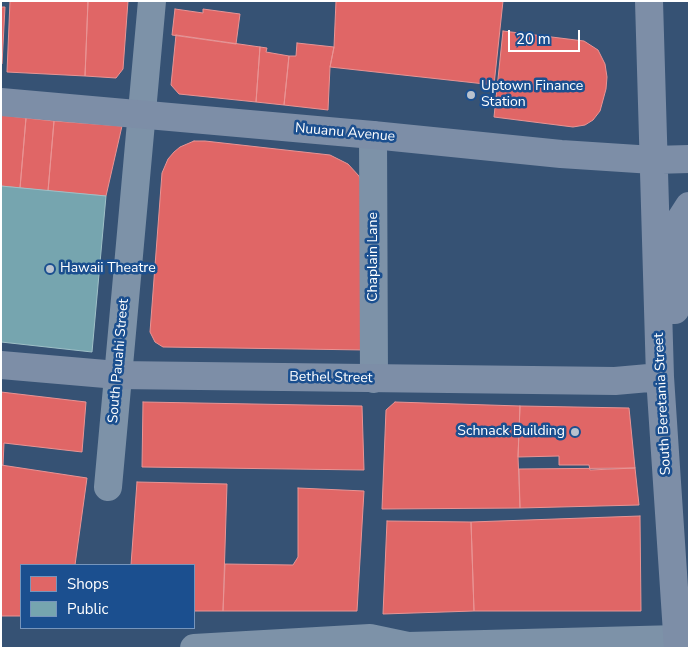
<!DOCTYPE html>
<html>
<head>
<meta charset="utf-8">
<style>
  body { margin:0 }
  #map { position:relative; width:690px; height:649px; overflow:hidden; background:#365274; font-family:"Nunito Sans",sans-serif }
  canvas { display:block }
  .frame { position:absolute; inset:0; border:2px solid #fff; pointer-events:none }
  .legend { position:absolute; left:20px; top:564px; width:175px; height:65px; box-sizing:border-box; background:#1b4f8f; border:1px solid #7695bc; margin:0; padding:6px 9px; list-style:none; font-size:15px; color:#fff }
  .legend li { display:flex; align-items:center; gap:10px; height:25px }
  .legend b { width:25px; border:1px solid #7695bc }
  .scale { position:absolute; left:508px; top:30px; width:72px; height:22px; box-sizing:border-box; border:2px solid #fff; border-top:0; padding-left:6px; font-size:15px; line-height:18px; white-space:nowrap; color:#fff; -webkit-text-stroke:4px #1b4f8f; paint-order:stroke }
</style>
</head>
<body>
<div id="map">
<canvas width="690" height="649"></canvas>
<div class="frame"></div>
<ul class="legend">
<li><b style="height:14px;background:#e06666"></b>Shops</li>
<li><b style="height:14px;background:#76a5af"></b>Public</li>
</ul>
<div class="scale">20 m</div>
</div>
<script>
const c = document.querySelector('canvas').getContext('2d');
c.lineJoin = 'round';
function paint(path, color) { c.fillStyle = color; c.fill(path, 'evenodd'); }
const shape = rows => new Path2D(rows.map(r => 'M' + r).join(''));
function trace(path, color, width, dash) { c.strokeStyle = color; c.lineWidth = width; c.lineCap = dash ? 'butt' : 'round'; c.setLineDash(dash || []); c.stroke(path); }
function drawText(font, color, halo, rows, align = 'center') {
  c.font = font + ' "Nunito Sans",sans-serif'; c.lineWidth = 5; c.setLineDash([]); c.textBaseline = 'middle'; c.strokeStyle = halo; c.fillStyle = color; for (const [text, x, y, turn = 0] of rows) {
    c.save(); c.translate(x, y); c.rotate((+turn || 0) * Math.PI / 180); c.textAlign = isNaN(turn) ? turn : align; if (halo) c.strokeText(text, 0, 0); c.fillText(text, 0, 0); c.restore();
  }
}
const shops = shape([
  [10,1,88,1,85,76,7,72,10,1],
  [88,1,128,1,123,69,116,78,85,76,88,1],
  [336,1,503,1,494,85,330,67,334,47,336,1],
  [1,7,5,7,2,64,1,64,1,7],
  [175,9,203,13,203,9,240,14,236,44,172,35,175,9],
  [503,31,584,41,598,50,605,64,607,77,606,89,600,111,593,120,585,125,573,127,494,117,503,31],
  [176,35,260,47,256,102,179,94,171,85,176,35],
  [297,43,334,47,330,67,328,110,284,105,289,56,296,56,297,43],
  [260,47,267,48,266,52,289,56,284,105,256,102,260,47],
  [1,115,26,118,20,188,1,186,1,115],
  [26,118,54,121,48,191,20,188,26,118],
  [54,121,122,126,106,196,48,191,54,121],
  [194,141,205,141,330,155,348,164,359,176,364,190,366,350,163,347,155,342,150,332,162,173,168,159,174,152,180,147,194,141],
  [1,392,86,402,82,452,4,443,3,465,1,465,1,392],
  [143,402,362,406,364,470,142,467,143,402],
  [395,402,520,406,518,457,520,508,382,509,386,410,395,402],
  [520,406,629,408,635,468,590,470,589,465,559,465,559,456,518,457,520,406],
  [1,465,87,478,75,565,21,565,21,616,1,616,1,465],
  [635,468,639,505,520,508,519,469,635,468],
  [137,482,227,484,223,611,194,611,194,565,131,565,137,482],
  [298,488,364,491,357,611,223,611,225,564,293,565,298,557,298,488],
  [640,516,641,611,474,611,471,522,640,516],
  [387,521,471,522,474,611,383,614,387,521]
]);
const public = shape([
  [1,186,106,196,92,352,1,342,1,186]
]);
const minor = shape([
  [373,135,374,379],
  [108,487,152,1],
  [194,648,370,638,408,646,678,639]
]);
const major = shape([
  [649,1,660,377,678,648],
  [1,102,373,135,561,154,653,160,689,159],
  [675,310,676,232,680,220,689,206],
  [1,365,117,375,615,381,660,377]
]);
const markers = [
  [471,95,5,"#b9c2ce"],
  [50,269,5,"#b9c2ce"],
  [575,432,5,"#b9c2ce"]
];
const poiNames = [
  ["Uptown Finance",481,87],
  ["Station",481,103],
  ["Hawaii Theatre",60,269],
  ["Schnack Building",565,432,"right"]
];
const streetNames = [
  ["Nuuanu Avenue",345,133,5],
  ["Chaplain Lane",374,257,-90],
  ["South Pauahi Street",119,361,-85],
  ["Bethel Street",331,378,1],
  ["South Beretania Street",663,404,-93]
];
paint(shops, '#e06666');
trace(shops, '#e99494', 1);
paint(public, '#76a5af');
trace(public, '#9fc0c7', 1);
trace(minor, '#7d92a8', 28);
trace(major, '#7d8ea7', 28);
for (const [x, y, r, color] of markers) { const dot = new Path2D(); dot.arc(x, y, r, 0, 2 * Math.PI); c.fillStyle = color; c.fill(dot); trace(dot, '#1b4f8f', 2); }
drawText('14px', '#fff', '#1b4f8f', poiNames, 'left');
drawText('14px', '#fff', '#1b4f8f', streetNames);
</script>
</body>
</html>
